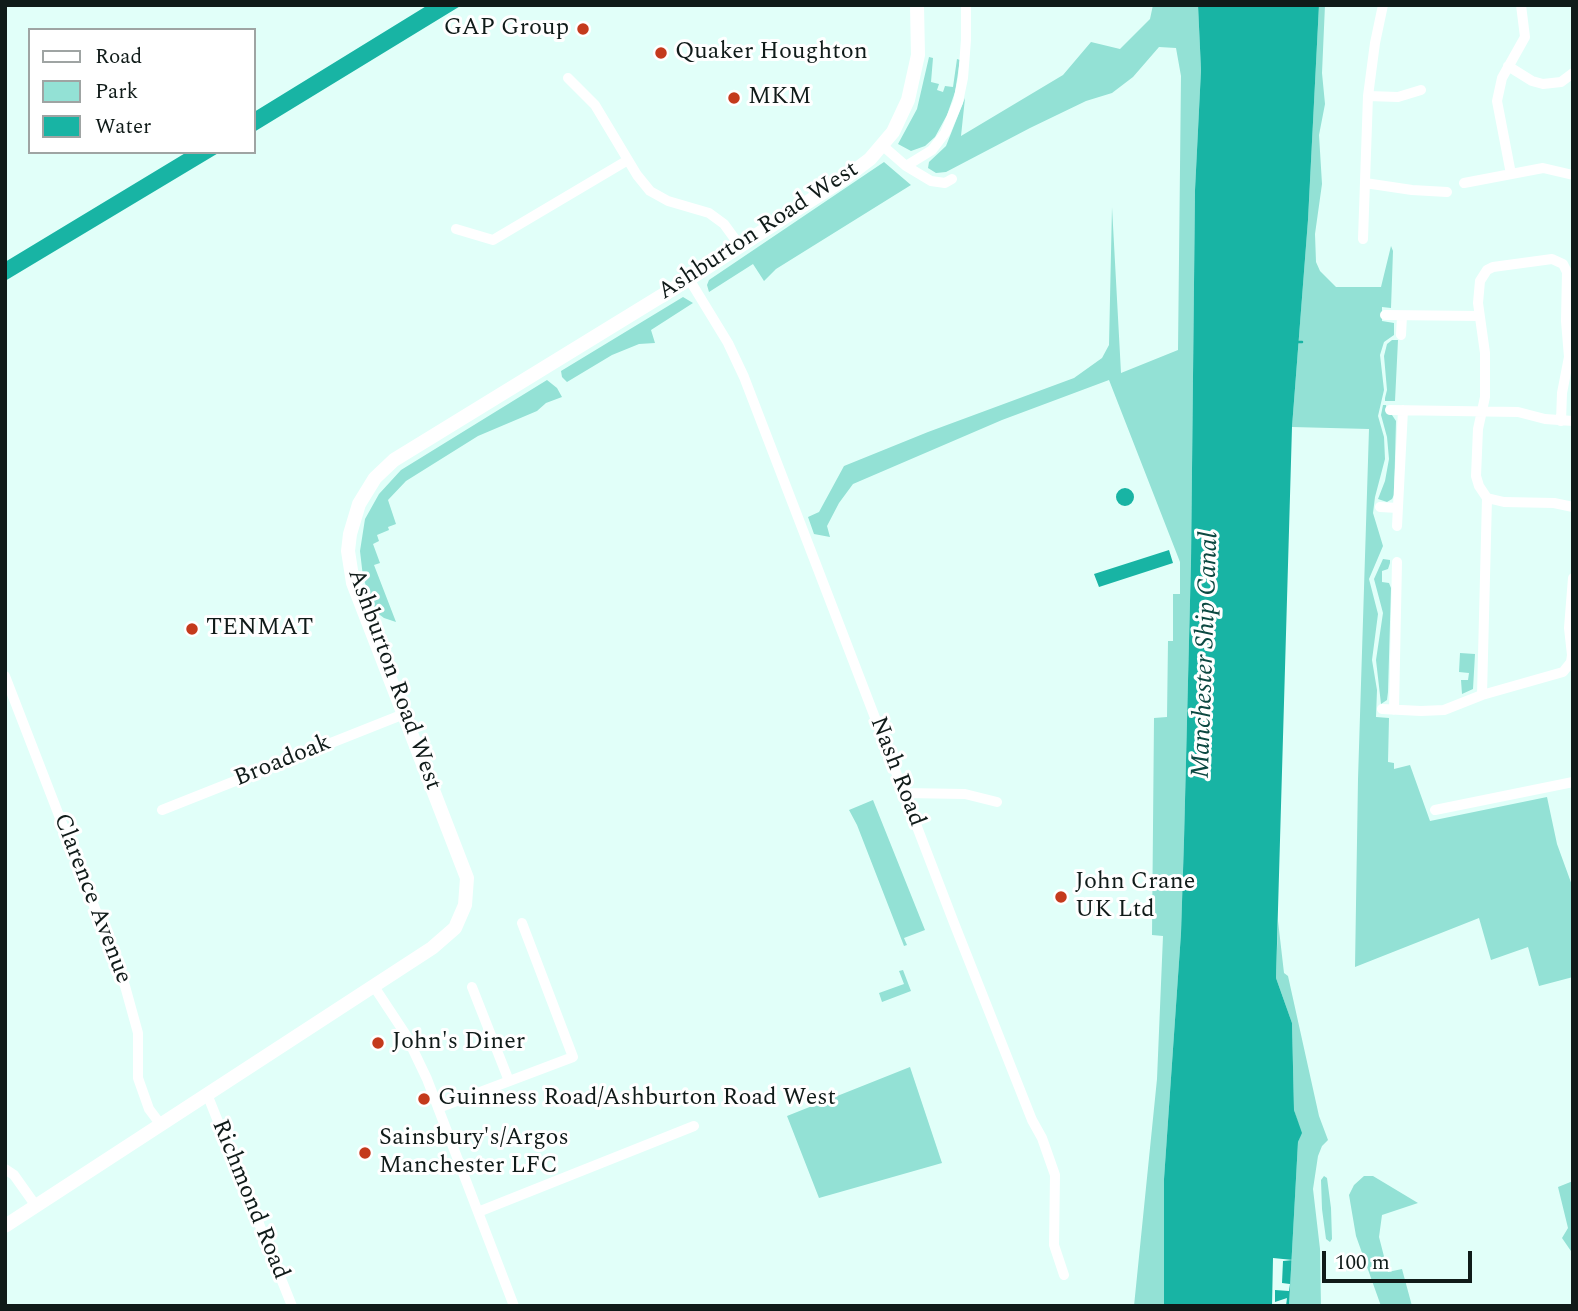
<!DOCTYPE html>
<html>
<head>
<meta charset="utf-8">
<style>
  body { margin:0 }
  #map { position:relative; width:1578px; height:1311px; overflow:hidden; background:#e1fff9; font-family:Spectral,serif }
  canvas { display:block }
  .frame { position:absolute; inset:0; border:7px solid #101b19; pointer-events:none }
  .legend { position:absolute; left:28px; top:28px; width:228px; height:126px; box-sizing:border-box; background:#fff; border:2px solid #9fa4a3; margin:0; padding:9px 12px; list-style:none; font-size:21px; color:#101b19 }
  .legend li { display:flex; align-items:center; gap:14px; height:35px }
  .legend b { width:35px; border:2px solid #9fa4a3 }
  .scale { position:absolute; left:1322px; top:1251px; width:150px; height:32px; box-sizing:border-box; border:4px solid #101b19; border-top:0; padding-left:9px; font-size:21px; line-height:24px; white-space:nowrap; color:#101b19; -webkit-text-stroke:5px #fff; paint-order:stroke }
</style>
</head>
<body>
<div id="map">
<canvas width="1578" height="1311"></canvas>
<div class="frame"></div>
<ul class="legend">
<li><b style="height:9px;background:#fff"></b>Road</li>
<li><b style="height:19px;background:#93e1d5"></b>Park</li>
<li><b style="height:19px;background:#18b4a4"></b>Water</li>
</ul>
<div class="scale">100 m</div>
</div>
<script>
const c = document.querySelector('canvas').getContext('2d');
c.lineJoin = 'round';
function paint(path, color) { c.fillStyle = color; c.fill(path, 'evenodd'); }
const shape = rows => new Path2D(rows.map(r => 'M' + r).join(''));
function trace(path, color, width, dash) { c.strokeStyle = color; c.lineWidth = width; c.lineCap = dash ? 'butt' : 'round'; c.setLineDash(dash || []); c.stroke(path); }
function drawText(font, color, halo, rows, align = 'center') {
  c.font = font + ' Spectral,serif'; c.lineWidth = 6; c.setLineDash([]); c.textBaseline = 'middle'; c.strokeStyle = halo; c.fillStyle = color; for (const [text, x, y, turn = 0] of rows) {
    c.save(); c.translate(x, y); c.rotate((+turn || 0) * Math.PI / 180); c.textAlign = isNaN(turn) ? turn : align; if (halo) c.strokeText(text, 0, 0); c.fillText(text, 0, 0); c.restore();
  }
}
const green = shape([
  [1153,5,1198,5,1201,70,1195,190,1191,561,1184,840,1181,933,1164,1179,1164,1306,1134,1306,1157,1079,1163,936,1152,935,1154,718,1167,717,1168,641,1173,641,1173,594,1180,594,1180,562,1109,380,1002,420,853,484,839,503,827,526,830,537,814,534,808,517,819,512,844,466,928,432,1074,378,1102,358,1109,345,1112,207,1121,373,1178,350,1181,76,1176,48,1159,47,1133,77,1112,93,1086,101,1030,128,946,172,936,173,928,168,929,162,946,146,965,98,961,136,1063,75,1091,42,1120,49,1150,19],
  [1319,5,1325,5,1322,73,1325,104,1319,135,1322,184,1315,234,1316,262,1320,271,1336,287,1381,287,1391,246,1393,251,1391,308,1382,307,1382,321,1394,323,1394,335,1384,342,1380,355,1384,390,1378,416,1384,437,1385,459,1375,497,1373,513,1383,546,1369,579,1378,614,1372,660,1377,690,1376,717,1389,718,1388,762,1394,763,1394,769,1410,765,1430,821,1547,797,1557,844,1573,888,1573,977,1539,986,1528,947,1491,960,1479,918,1355,967,1358,779,1369,429,1292,427,1308,220],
  [929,57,933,58,931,82,939,84,937,90,943,92,945,86,953,87,957,59,960,60,955,92,947,115,935,137,925,146,911,151,898,144,917,109],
  [884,162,911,185,776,269,764,281,753,264,709,292,707,285,709,280],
  [683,297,693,303,651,330,655,343,639,344,612,355,567,382,562,377,561,371],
  [1392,340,1398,340,1395,401,1385,401,1385,398,1387,390,1384,356,1387,344],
  [547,380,557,388,562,397,546,403,537,411,478,436,406,481,388,500,396,524,388,527,389,530,377,535,379,541,373,544,380,563,374,565,396,622,384,618,376,612,367,589,363,577,360,551,365,519,379,494,401,470],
  [1383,405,1386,405,1387,414,1392,415,1396,421,1394,495,1392,499,1387,502,1378,499,1385,481,1389,459,1387,437,1381,415],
  [1383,559,1390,560,1390,563,1388,569,1382,571,1382,582,1389,583,1391,588,1388,692,1387,700,1381,704,1376,660,1383,613,1374,579],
  [1460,653,1475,654,1473,689,1462,694,1461,680,1468,680,1469,673,1459,672],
  [873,800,925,930,904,938,907,945,904,946,857,825,849,810],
  [1278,921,1284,973,1288,976,1319,1116,1328,1140,1322,1146,1318,1156,1313,1189,1320,1249,1321,1306,1289,1306,1298,1142,1301,1133,1294,1110,1292,1023,1276,978],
  [903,970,911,991,882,1002,879,993,904,984,899,971],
  [910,1067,942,1163,819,1198,787,1116],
  [1324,1176,1327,1178,1331,1208,1332,1239,1330,1242,1326,1239,1322,1209,1321,1180],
  [1364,1176,1373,1176,1418,1203,1382,1215,1379,1237,1388,1272,1402,1269,1412,1306,1381,1306,1356,1236,1349,1195,1354,1185],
  [1573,1181,1573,1254,1562,1238,1568,1228,1558,1187]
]);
const water = shape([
  [428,5,462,5,254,132,254,112],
  [1198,5,1319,5,1308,220,1292,427,1276,978,1292,1023,1294,1110,1302,1133,1298,1142,1289,1306,1164,1306,1164,1179,1181,933,1184,840,1191,561,1195,190,1201,70],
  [187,152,220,152,5,281,5,262],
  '1116 497a9 9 0 1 1 18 0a9 9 0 1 1-18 0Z',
  [1169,550,1173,563,1099,587,1094,574]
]);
const pier = shape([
  [1273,1258,1293,1260,1283,1261,1282,1283,1290,1284,1289,1291,1275,1290,1275,1302,1287,1298,1286,1306,1272,1306]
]);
const stream = shape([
  [1298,342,1302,342]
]);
const minor = shape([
  [1508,66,1532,81,1543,84,1561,82,1573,73],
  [568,78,595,105,637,175,650,191,668,201,709,213,724,224,740,246],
  [1368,96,1398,97,1421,90],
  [883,146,906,166,932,150,945,133,958,102,963,78,966,40,966,5],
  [906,166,931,181,945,183,952,179],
  [1511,174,1497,101,1502,78,1525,37,1521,5],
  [1365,183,1412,190,1447,192],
  [1464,183,1543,168,1573,175],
  [456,229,493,240,628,160],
  [1363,239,1368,96,1375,43,1383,5],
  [689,279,728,343,744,377,954,923,1032,1120,1042,1138,1055,1175,1054,1245,1064,1275],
  [1385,315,1479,316],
  [1401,335,1402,316],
  [1390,410,1518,412,1545,419,1573,421],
  [1487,498,1504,502,1554,503,1573,507],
  [1380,507,1398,508],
  [1397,526,1403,410],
  [5,676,125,986,138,1033,138,1078,149,1109,161,1125],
  [1482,695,1487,498,1479,486,1476,476,1478,429,1485,397,1485,353,1478,303,1480,281,1487,270,1493,267,1552,259,1563,264,1567,272,1566,321,1569,357,1562,393,1561,421],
  [1382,709,1421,711,1444,710,1482,695,1563,672,1571,662,1572,655,1569,628,1573,578],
  [1394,710,1397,562],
  [904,793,965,794,997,802],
  [162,810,404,714],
  [1435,810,1573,782],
  [373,985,406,1035,427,1079,514,1306],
  [472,987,509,1081],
  [207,1094,292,1306],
  [438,1108,573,1057,522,923],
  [5,1169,14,1175,36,1206],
  [478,1212,694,1126]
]);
const major = shape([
  [5,1226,432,948,455,928,465,905,467,878,353,583,348,551,350,534,359,504,375,478,394,460,689,279,845,178,870,159,893,132,908,100,918,55,917,5]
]);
const markers = [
  [583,29,7,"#c43a1c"],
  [661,53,7,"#c43a1c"],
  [734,98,7,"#c43a1c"],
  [192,629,7,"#c43a1c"],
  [1061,897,7,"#c43a1c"],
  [378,1043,7,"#c43a1c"],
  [424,1099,7,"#c43a1c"],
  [365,1153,7,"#c43a1c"]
];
const poiNames = [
  ["GAP Group",569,29,"right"],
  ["Quaker Houghton",675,53],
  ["MKM",748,98],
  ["TENMAT",206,629],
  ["John Crane",1075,883],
  ["UK Ltd",1075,911],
  ["John's Diner",392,1043],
  ["Guinness Road/Ashburton Road West",438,1099],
  ["Sainsbury's/Argos",379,1139],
  ["Manchester LFC",379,1167]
];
const streetNames = [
  ["Ashburton Road West",759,232,-33],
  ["Ashburton Road West",393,680,70],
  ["Broadoak",283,762,-22],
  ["Nash Road",896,772,69],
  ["Clarence Avenue",91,899,69],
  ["Richmond Road",249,1200,68]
];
const waterNames = [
  ["Manchester Ship Canal",1207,655,-88]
];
paint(green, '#93e1d5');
paint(water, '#18b4a4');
paint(pier, '#e1fff9');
trace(stream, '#18b4a4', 2.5);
trace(minor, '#fff', 10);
trace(major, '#fff', 14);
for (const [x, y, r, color] of markers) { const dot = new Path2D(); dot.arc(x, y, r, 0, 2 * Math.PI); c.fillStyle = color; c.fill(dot); trace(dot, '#fff', 2.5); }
drawText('24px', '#101b19', '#fff', poiNames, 'left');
drawText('24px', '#101b19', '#fff', streetNames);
drawText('italic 26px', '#0b4841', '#fff', waterNames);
</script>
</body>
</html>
